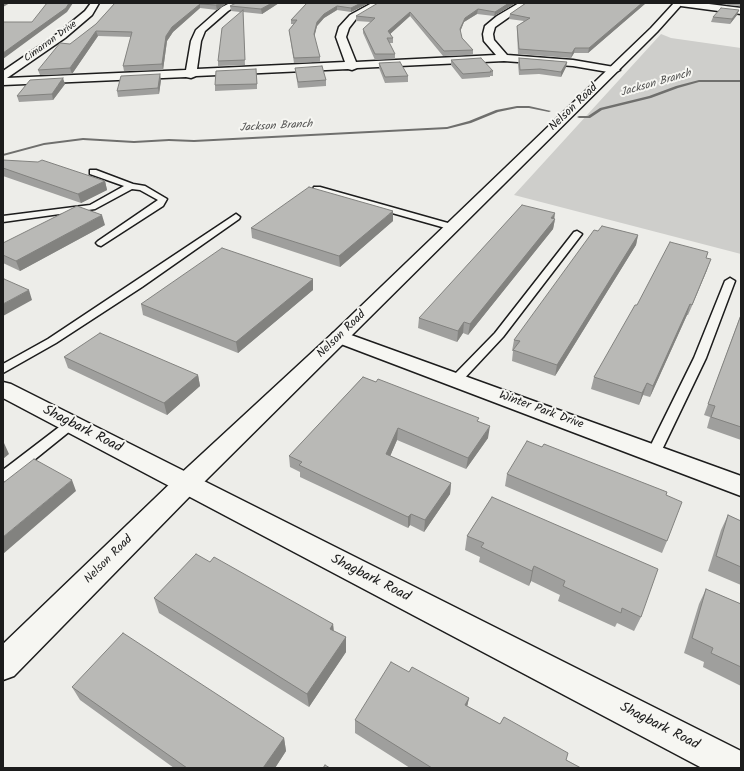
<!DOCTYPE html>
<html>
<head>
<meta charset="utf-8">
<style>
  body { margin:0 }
  #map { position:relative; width:744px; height:771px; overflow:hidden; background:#edede9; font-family:Kalam,sans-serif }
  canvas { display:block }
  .frame { position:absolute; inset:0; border:4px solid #1c1c1c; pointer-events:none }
</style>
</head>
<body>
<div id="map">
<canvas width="744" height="771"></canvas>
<div class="frame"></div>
</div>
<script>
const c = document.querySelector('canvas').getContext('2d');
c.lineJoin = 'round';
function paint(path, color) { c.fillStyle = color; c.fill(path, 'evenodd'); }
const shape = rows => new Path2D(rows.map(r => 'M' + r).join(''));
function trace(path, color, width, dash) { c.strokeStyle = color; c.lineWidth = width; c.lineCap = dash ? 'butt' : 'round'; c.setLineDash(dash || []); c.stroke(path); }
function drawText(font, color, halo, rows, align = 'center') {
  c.font = font + ' Kalam,sans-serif'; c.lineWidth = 4; c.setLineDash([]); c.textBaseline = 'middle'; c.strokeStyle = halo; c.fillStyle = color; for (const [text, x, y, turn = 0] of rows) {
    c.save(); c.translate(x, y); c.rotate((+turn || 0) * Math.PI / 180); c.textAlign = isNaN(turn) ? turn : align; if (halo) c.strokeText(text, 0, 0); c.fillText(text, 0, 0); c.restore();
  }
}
const green = shape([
  [661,34,671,38,741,48,741,254,514,195]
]);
const stream = shape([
  [699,80,741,80,741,82,699,82,678,88,651,98,602,110,590,118,579,118,577,117,579,116,588,116,600,108,649,96,676,86,699,80],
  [517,106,529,106,551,111,549,112,529,108,517,108,498,112,471,123,447,129,194,142,169,141,134,143,83,140,44,145,3,156,3,154,44,143,83,138,134,141,169,139,194,140,447,127,469,121,496,110,517,106]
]);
const service = shape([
  [90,170,96,170,133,184,145,186,167,199,163,206,101,246,98,245,96,243,98,241,158,200,140,190,132,189,95,209,3,222,3,216,90,205,124,186,90,174,90,170],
  [314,187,320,187,455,225,457,227,455,229,449,229,314,191,313,189,314,187],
  [236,214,240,217,239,219,142,287,56,343,3,373,3,364,48,339,236,214],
  [577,231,582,234,503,337,460,383,452,383,450,380,452,377,495,333,574,232,577,231],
  [730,278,735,281,706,358,659,456,654,458,649,456,647,453,694,358,725,281,730,278],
  [71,420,75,421,77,424,75,427,8,481,3,482,3,470,67,421,71,420]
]);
const minor = shape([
  [91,3,99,3,92,15,65,38,7,78,186,70,191,41,196,30,222,7,230,3,241,3,228,11,205,31,201,41,197,69,345,62,336,37,339,27,350,15,372,3,382,3,356,19,349,28,346,37,356,62,496,55,484,41,483,34,485,26,497,16,519,3,529,3,495,27,493,34,494,40,507,55,573,60,614,67,620,70,614,73,573,66,504,61,357,68,352,70,348,69,196,76,191,78,186,77,3,85,3,71,57,34,85,11,91,3],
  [677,3,701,3,741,8,741,14,681,6,677,3],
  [340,331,741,476,741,496,333,341,330,337,333,333,340,331],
  [3,382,11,384,741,751,741,768,702,768,3,398,3,382]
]);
const tertiary = shape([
  [674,3,683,3,657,32,195,491,14,676,3,680,3,644,177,477,333,333,651,28,674,3]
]);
const wall = shape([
  [115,3,227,3,217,10,200,8,173,32,167,41,163,70,124,71,123,66,131,37,98,36,72,74,40,75,38,70,96,24],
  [279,3,262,14,243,12,245,65,218,66,218,61,240,12,231,11,230,6],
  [307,3,369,3,351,12,337,10,324,18,317,26,314,37,320,57,320,62,294,63,289,30,294,24,291,24,291,20],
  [516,3,494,16,477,14,464,22,460,32,462,38,473,50,473,55,443,56,410,16,390,34,393,38,393,43,389,43,395,54,395,59,375,60,363,33,363,29,371,22,356,21,356,16],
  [526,3,646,3,588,53,574,53,571,58,518,54,517,31,517,26,524,21,509,19,510,14],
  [727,3,741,3,741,6,727,5],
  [739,10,737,15,730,24,711,22,713,17],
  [519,58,567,62,566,67,561,77,539,74,519,75,518,64],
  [451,60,493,71,493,76,490,76,490,77,462,79,451,65],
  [379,63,408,76,408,82,385,83,379,68],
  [295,68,326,80,326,86,298,88],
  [257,75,257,89,215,91,215,85],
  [161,80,159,94,118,97,117,91],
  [65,84,53,100,19,102,17,96],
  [3,160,105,181,107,190,81,203,3,176],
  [554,219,555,219,553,229,468,335,463,333,457,342,418,328,419,318],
  [393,221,340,267,252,238,251,228],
  [105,225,20,271,3,263,3,243],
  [598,231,638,235,636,245,555,376,512,361,513,351,512,351,514,340],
  [708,252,706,258,707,270,688,315,687,315,650,397,643,395,639,405,591,389,594,377,637,305],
  [313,279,313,290,238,353,143,315,141,304],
  [741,314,741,440,707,428,710,417,704,415],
  [64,357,198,375,200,386,167,415,68,368],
  [363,377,478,422,488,438,466,469,397,440,390,456,451,483,450,494,424,532,410,525,408,528,364,507,300,477,300,472,290,467,289,456],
  [507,474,666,495,667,541,662,553,505,486],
  [492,497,641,617,634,631,617,623,615,627,558,601,560,595,531,581,529,586,479,562,480,557,465,550,467,536],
  [728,515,741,521,741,585,708,571,721,530],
  [210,562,333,624,334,631,346,637,346,652,309,707,159,613,154,598],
  [706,589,741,604,741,686,703,667,704,662,684,653,699,604],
  [409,672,469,698,467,706,581,768,410,768,355,733,355,720],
  [72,687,284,738,286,751,275,768,174,768,80,700]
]);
const shadedWall = shape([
  [3,3,10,3,3,7],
  [69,3,73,3,67,12,3,59,3,53],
  [220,3,227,3,217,10,216,5],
  [272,3,279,3,262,14,261,9],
  [361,3,369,3,351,12,351,8],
  [509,3,516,3,494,16,495,12],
  [642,3,646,3,588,53,589,48],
  [200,4,200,8,173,32,167,41,163,70,162,64,166,36,172,27],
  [337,6,337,10,324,18,317,26,314,38,314,34,317,22,324,14],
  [478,9,477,14,464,22,459,34,460,29,465,18],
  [739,10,737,15,730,24,732,19],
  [410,12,410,16,388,36,388,31],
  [96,31,98,36,72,74,70,68],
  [575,48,574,53,571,58,572,53],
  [567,62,566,67,561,77,561,72],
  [160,74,161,80,159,94,158,88],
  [63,78,65,84,53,100,52,94],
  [105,181,107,190,81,203,78,194],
  [393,211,393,221,340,267,339,256],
  [555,213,554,221,555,219,553,229,468,335,470,324],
  [102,215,105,225,20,271,16,261],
  [638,235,636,245,555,376,557,365],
  [711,259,707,270,688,315,692,305],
  [313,279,313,290,238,353,236,342],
  [29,290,32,300,3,316,3,304],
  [690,304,687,315,650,397,653,386],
  [464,322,463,333,457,342,458,331],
  [198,375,200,386,167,415,164,403],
  [647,383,643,395,639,405,642,393],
  [490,426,488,438,466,469,468,458],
  [398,428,397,440,386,466,386,454],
  [4,443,9,454,3,459,3,444],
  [72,480,76,491,3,554,3,537],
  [451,483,450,494,424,532,425,520],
  [411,514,410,525,408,528,408,517],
  [534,566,531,581,529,586,532,571],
  [333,624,334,638,330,629],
  [346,637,346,652,309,707,307,694],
  [469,698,466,712,465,705],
  [284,738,286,751,275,768,263,768]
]);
const building = shape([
  [47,3,69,3,66,8,3,53,3,22,32,22,47,3],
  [115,3,220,3,216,5,200,4,172,27,166,36,162,64,123,66,132,32,96,31,70,68,38,70,60,43,70,44,96,24,115,3],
  [236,3,272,3,261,9,230,6,236,3],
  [307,3,361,3,351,8,337,6,324,14,317,22,314,34,320,57,294,58,289,30,297,20,291,20,307,3],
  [378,3,509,3,495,12,478,9,465,18,460,29,462,38,473,50,444,51,410,12,388,31,393,38,387,38,395,54,375,54,363,29,375,18,356,16,378,3],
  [526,3,642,3,589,48,575,48,572,53,519,49,517,26,530,18,510,14,526,3],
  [721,8,739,10,732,19,713,17,721,8],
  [243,10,245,60,218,61,222,28,243,10],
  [481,58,493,71,490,71,491,72,463,74,451,60,481,58],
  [519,58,567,62,561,72,540,69,520,70,519,58],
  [400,62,408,76,385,77,379,63,400,62],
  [322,66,326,80,298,82,295,68,322,66],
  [256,69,257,84,215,85,216,71,256,69],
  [160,74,158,88,117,91,121,76,160,74],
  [63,78,52,94,17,96,30,80,63,78],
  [3,160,38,162,42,160,105,181,78,194,3,168,3,160],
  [309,187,393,211,339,256,251,228,309,187],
  [522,205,555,213,551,218,555,219,470,324,464,322,458,331,419,318,522,205],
  [77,206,102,215,16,261,3,255,3,243,77,206],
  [602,226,638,235,557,365,513,350,520,341,514,340,594,230,598,231,602,226],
  [670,242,708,252,706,258,711,259,692,305,690,304,653,386,647,383,642,393,594,377,635,305,637,305,670,242],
  [222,248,313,279,236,342,141,304,222,248],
  [4,279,29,290,3,304,3,280,4,279],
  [741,315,741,427,711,417,715,406,708,404,741,315],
  [100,333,198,375,164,403,64,357,100,333],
  [363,377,376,382,378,379,479,418,477,421,490,426,468,458,398,428,386,454,451,483,425,520,411,514,408,517,363,496,299,465,302,462,289,456,363,377],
  [527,441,542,447,544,444,667,492,666,495,682,502,667,541,507,474,527,441],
  [34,459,72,480,3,537,3,483,34,459],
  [492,497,658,569,641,617,622,608,621,613,563,586,565,581,534,566,532,571,481,547,484,543,467,536,492,497],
  [728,515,741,521,741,567,716,556,728,515],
  [196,554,210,562,214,557,333,624,330,629,346,637,307,694,154,598,196,554],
  [706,589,741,604,741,667,711,653,713,648,692,638,706,589],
  [123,633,284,738,263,768,187,768,72,687,123,633],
  [391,662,409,672,412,667,469,698,465,705,500,724,504,717,568,753,566,760,581,768,432,768,355,720,391,662],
  [325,765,330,768,323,768,325,765]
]);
const farStreetnames = [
  ["Cimarron Drive",51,42,-36]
];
const farWaternames = [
  ["Jackson Branch",656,84,-16],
  ["Jackson Branch",276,127,-3]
];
const streetNames = [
  ["Nelson Road",574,108,-44],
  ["Nelson Road",342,335,-44],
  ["Winter Park Drive",541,411,20],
  ["Nelson Road",109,560,-45]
];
const nearStreetnames = [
  ["Shagbark Road",82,430,27],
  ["Shagbark Road",370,579,27],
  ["Shagbark Road",659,727,27]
];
paint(green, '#cececb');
paint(stream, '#6f6f6d');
trace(service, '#1c1c1c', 3);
trace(minor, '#1c1c1c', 3);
trace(tertiary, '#1c1c1c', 3);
paint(service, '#f6f6f2');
paint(minor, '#f6f6f2');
paint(tertiary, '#f6f6f2');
paint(wall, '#9f9f9d');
paint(shadedWall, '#82827f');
paint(building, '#b9b9b6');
trace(building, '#82827f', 1);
drawText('10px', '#1c1c1c', '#f6f6f2', farStreetnames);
drawText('italic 11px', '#535352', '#f6f6f2', farWaternames);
drawText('12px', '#1c1c1c', '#f6f6f2', streetNames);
drawText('14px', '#1c1c1c', '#f6f6f2', nearStreetnames);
</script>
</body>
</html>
